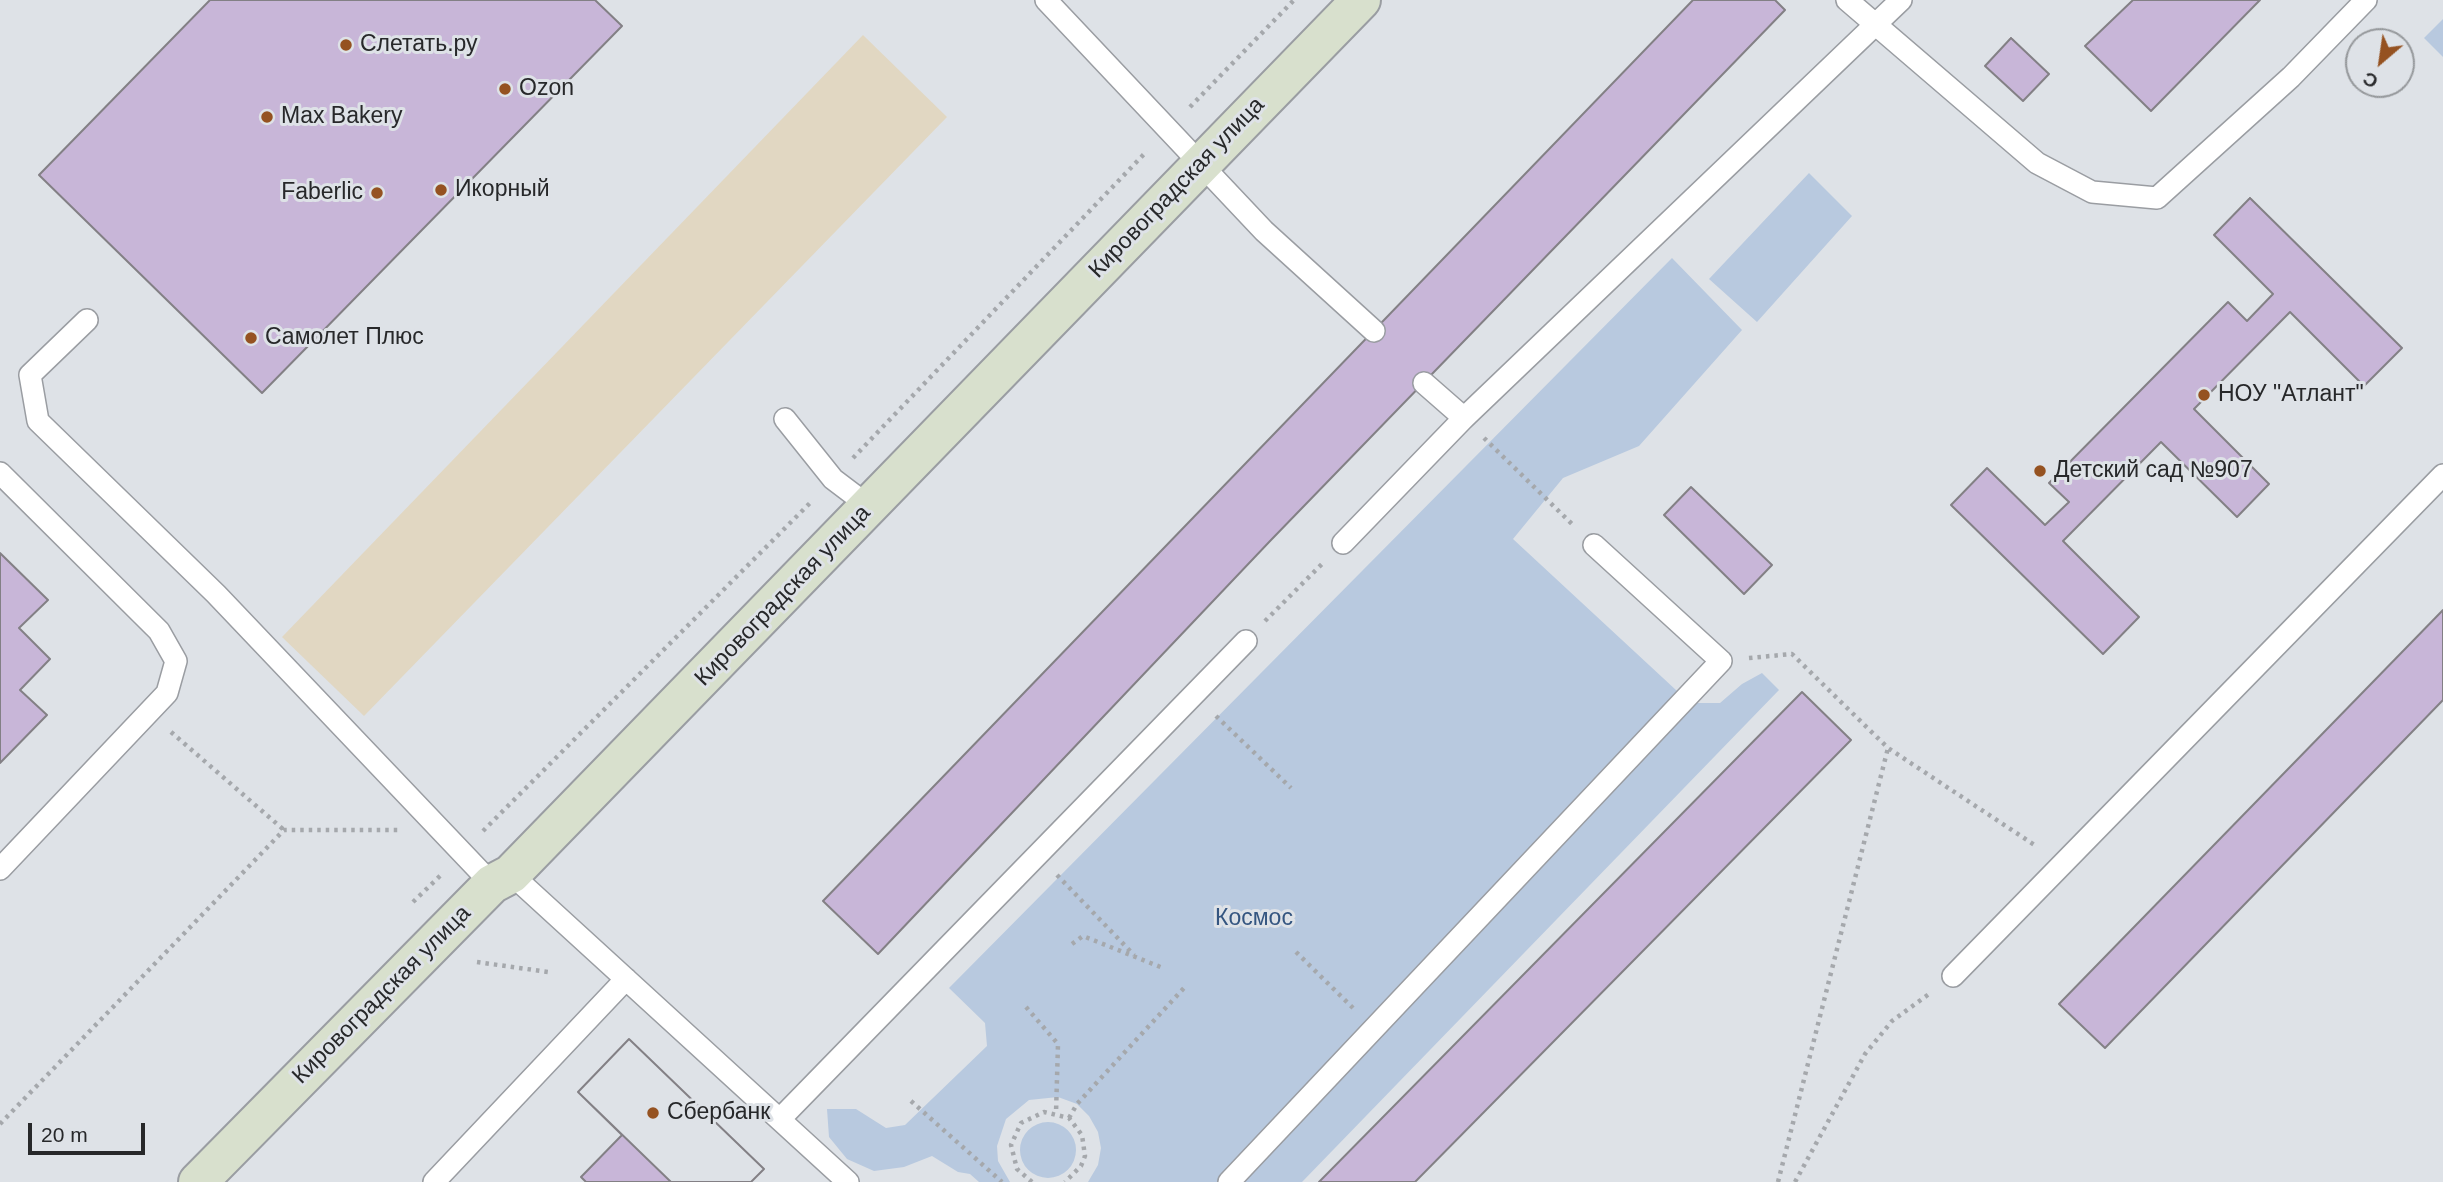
<!DOCTYPE html>
<html>
<head>
<meta charset="utf-8">
<style>
  body { margin:0 }
  #map { position:relative; width:2443px; height:1182px; overflow:hidden; background:#dee2e7; font-family:Arial,sans-serif }
  canvas { display:block }
  .north { position:absolute; left:2345px; top:28px; width:70px; height:70px; box-sizing:border-box; background:#dee2e7; border:2px solid #95989b; border-radius:50%; rotate:209deg; font-size:19px; font-weight:700; line-height:28px; text-align:center; color:#27282a }
  .north::after { content:''; display:block; margin:auto; width:24px; height:32px; background:#955221; clip-path:polygon(50% 0,100% 100%,50% 72%,0 100%) }
  .scale { position:absolute; left:28px; top:1123px; width:117px; height:32px; box-sizing:border-box; border:4px solid #27282a; border-top:0; padding-left:9px; font-size:21px; line-height:24px; white-space:nowrap; color:#27282a; -webkit-text-stroke:5px #dee2e7; paint-order:stroke }
</style>
</head>
<body>
<div id="map">
<canvas width="2443" height="1182"></canvas>
<div class="north">С</div>
<div class="scale">20 m</div>
</div>
<script>
const c = document.querySelector('canvas').getContext('2d');
c.lineJoin = 'round';
function paint(path, color) { c.fillStyle = color; c.fill(path, 'evenodd'); }
const shape = rows => new Path2D(rows.map(r => 'M' + r).join(''));
function trace(path, color, width, dash) { c.strokeStyle = color; c.lineWidth = width; c.lineCap = dash ? 'butt' : 'round'; c.setLineDash(dash || []); c.stroke(path); }
function drawText(font, color, halo, rows, align = 'center') {
  c.font = font + ' Arial,sans-serif'; c.lineWidth = 6; c.setLineDash([]); c.textBaseline = 'middle'; c.strokeStyle = halo; c.fillStyle = color; for (const [text, x, y, turn = 0] of rows) {
    c.save(); c.translate(x, y); c.rotate((+turn || 0) * Math.PI / 180); c.textAlign = isNaN(turn) ? turn : align; if (halo) c.strokeText(text, 0, 0); c.fillText(text, 0, 0); c.restore();
  }
}
const industrial = shape([
  [863,35,947,117,364,716,282,637]
]);
const green = shape([
  [2443,19,2443,57,2424,38],
  [1809,173,1852,216,1757,322,1709,279],
  [1672,258,1742,330,1639,446,1563,478,1513,539,1690,703,1720,703,1742,684,1762,673,1779,690,1302,1182,1088,1182,1098,1165,1101,1148,1098,1132,1089,1116,1077,1104,1058,1097,1029,1100,1006,1119,997,1146,998,1161,1010,1182,979,1182,970,1174,958,1172,932,1156,904,1167,874,1171,847,1159,829,1137,827,1109,856,1109,886,1128,905,1125,987,1046,985,1023,949,988],
  '1020 1150a28 28 0 1 1 56 0a28 28 0 1 1-56 0Z'
]);
const building = shape([
  [210,0,595,0,622,26,262,393,39,175,210,0],
  [1693,0,1775,0,1785,10,1271,540,878,954,823,901,1693,0],
  [2133,0,2260,0,2151,111,2085,46,2133,0],
  [2011,38,2049,74,2023,101,1985,66,2011,38],
  [2250,198,2402,348,2364,386,2290,312,2194,409,2269,484,2237,517,2161,442,2063,541,2139,617,2103,654,1951,505,1987,468,2045,525,2069,502,2049,483,2228,302,2247,321,2273,294,2214,235,2250,198],
  [1691,487,1772,565,1744,594,1664,515,1691,487],
  [0,553,48,600,19,628,50,659,20,690,47,715,0,763,0,553],
  [2443,610,2443,700,2105,1048,2059,1004,2443,610],
  [1802,692,1851,740,1415,1182,1319,1182,1802,692],
  [629,1039,764,1169,751,1182,671,1182,578,1092,629,1039],
  [629,1039,764,1169,751,1182,586,1182,581,1177,622,1135,578,1092,629,1039]
]);
const path = shape([
  [1190,107,1294,0],
  [1484,438,1573,525],
  [853,458,1147,151],
  [1265,621,1323,563],
  [1749,658,1792,654,1888,748,2036,846],
  [1216,716,1291,788],
  [171,732,284,830],
  [483,831,813,500],
  [1057,875,1134,955],
  [413,902,441,875],
  [1072,944,1083,936,1163,968],
  [1296,952,1353,1008],
  [477,962,548,972],
  [1026,1007,1058,1044,1056,1113],
  [911,1101,1002,1182],
  [1069,1118,1077,1104,1184,988],
  [0,1124,284,830,400,830],
  [1032,1182,1017,1169,1011,1145,1021,1123,1044,1112,1069,1118,1082,1135,1085,1156,1081,1166,1065,1182],
  [1778,1182,1888,748],
  [1795,1182,1865,1054,1892,1021,1929,994]
]);
const lane = shape([
  [1046,0,1264,231,1374,331],
  [1847,0,2037,163,2092,192,2157,198,2291,77,2366,0],
  [87,320,30,375,38,421,216,594,492,884],
  [1424,383,1464,418],
  [785,419,833,479,870,507],
  [0,473,159,631,176,661,167,693,0,869],
  [1343,543,1464,418,1901,0],
  [511,874,848,1182],
  [1953,976,2443,475],
  [781,1118,1246,641],
  [434,1182,626,979],
  [1229,1182,1721,661,1594,545]
]);
const secondary = shape([
  [198,1182,492,884,511,874,1361,0]
]);
const markers = [
  [346,45,7,"#955221"],
  [505,89,7,"#955221"],
  [267,117,7,"#955221"],
  [441,190,7,"#955221"],
  [377,193,7,"#955221"],
  [251,338,7,"#955221"],
  [2204,395,7,"#955221"],
  [2040,471,7,"#955221"],
  [653,1113,7,"#955221"]
];
const poiNames = [
  ["Слетать.ру",360,45],
  ["Ozon",519,89],
  ["Max Bakery",281,117],
  ["Икорный",455,190],
  ["Faberlic",363,193,"right"],
  ["Самолет Плюс",265,338],
  ["НОУ \"Атлант\"",2218,395],
  ["Детский сад №907",2054,471],
  ["Сбербанк",667,1113]
];
const streetNames = [
  ["Кировоградская улица",1177,188,-46],
  ["Кировоградская улица",783,596,-46],
  ["Кировоградская улица",382,995,-45]
];
const parkNames = [
  ["Космос",1254,919]
];
paint(industrial, '#e1d7c2');
paint(green, '#b8c9df');
paint(building, '#c8b6d8');
trace(building, '#838085', 2);
trace(lane, '#9a9da2', 24);
trace(secondary, '#9a9da2', 42);
trace(path, '#a5a8ac', 4.5, [3.5, 5]);
trace(lane, '#fff', 21);
trace(secondary, '#d8e0cd', 38);
for (const [x, y, r, color] of markers) { const dot = new Path2D(); dot.arc(x, y, r, 0, 2 * Math.PI); c.fillStyle = color; c.fill(dot); trace(dot, '#dee2e7', 2.5); }
drawText('23px', '#27282a', '#dee2e7', poiNames, 'left');
drawText('23px', '#27282a', '#dee2e7', streetNames);
drawText('23px', '#345580', '#dee2e7', parkNames);
</script>
</body>
</html>
